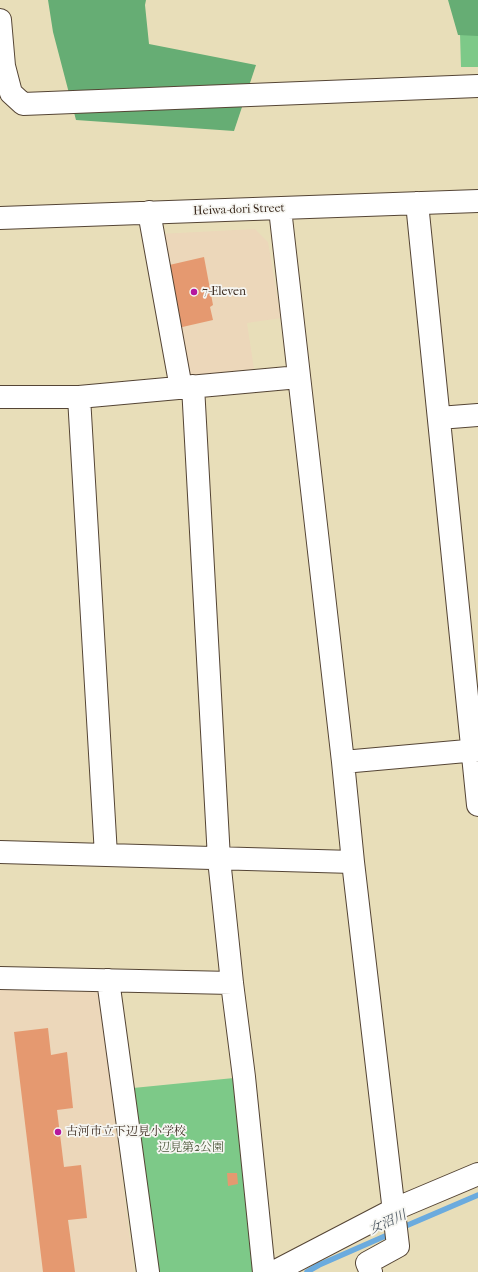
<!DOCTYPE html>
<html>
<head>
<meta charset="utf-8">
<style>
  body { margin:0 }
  canvas { display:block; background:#e8deb9 }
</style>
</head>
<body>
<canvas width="478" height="1272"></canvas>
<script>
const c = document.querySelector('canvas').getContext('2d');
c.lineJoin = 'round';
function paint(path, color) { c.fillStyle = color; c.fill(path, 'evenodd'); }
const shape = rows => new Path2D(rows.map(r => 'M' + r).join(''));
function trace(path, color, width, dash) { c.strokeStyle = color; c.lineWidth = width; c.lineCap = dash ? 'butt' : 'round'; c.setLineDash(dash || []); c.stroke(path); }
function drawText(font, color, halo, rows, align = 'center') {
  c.font = font + ' "IM FELL French Canon","Noto Serif JP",serif'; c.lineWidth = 3.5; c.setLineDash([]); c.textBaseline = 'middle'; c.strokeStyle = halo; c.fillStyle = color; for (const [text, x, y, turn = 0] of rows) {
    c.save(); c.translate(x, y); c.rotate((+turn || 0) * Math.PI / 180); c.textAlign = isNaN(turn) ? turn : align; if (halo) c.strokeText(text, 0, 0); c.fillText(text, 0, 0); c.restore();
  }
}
const built = shape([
  [255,229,268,242,281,318,247,323,254,369,188,376,159,234],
  [0,987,93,990,99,993,134,1272,0,1272]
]);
const green = shape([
  [459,0,478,0,478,67,461,67],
  [244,1077,264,1272,148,1272,123,1089]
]);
const forest = shape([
  [48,0,146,0,145,5,149,44,256,65,234,131,76,120,53,32],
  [448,0,478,0,478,36,458,35]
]);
const stream = shape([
  [401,1228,478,1195],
  [307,1272,319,1265,392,1233]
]);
const building = shape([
  [204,257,213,305,210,307,213,320,178,328,165,266],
  [48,1028,51,1055,67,1052,73,1108,57,1110,64,1167,81,1165,87,1218,68,1220,75,1272,43,1272,14,1032],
  [227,1173,237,1173,238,1184,228,1186]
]);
const minor = shape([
  [0,20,4,66,11,93,23,104,478,86],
  [417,203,478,805],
  [280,209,343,762,353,862,398,1246,367,1263,371,1272],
  [149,212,181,388],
  [0,218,478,201],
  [193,386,219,859,232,983,244,1077,264,1272],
  [0,397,79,397,299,377],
  [79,397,106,855],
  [439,418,478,415],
  [343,762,478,750],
  [0,852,353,862],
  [0,978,232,983],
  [108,980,148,1272],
  [274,1272,395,1209,478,1174]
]);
const markers = [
  [194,292,4,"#b5179e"],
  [58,1132,4,"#b5179e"]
];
const streetNames = [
  ["Heiwa-dori Street",239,210,-2]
];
const poiNames = [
  ["7-Eleven",202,292],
  ["古河市立下辺見小学校",66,1132]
];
const parkNames = [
  ["辺見第2公園",191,1148]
];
const waterNames = [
  ["女沼川",388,1223,-24]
];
paint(built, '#ecd7ba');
paint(green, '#7dc988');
paint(forest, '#66ad74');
trace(stream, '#6babde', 5.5);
paint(building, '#e59970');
trace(minor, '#554535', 24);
trace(minor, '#fff', 22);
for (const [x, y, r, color] of markers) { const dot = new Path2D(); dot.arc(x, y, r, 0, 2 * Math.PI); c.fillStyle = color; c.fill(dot); trace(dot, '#f6f6f2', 1.5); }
drawText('12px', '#3b2a1e', '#f6f6f2', streetNames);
drawText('12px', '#3b2a1e', '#f6f6f2', poiNames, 'left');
drawText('12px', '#4f5a3e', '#f6f6f2', parkNames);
drawText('italic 13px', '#4c5761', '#f6f6f2', waterNames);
</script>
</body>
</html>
